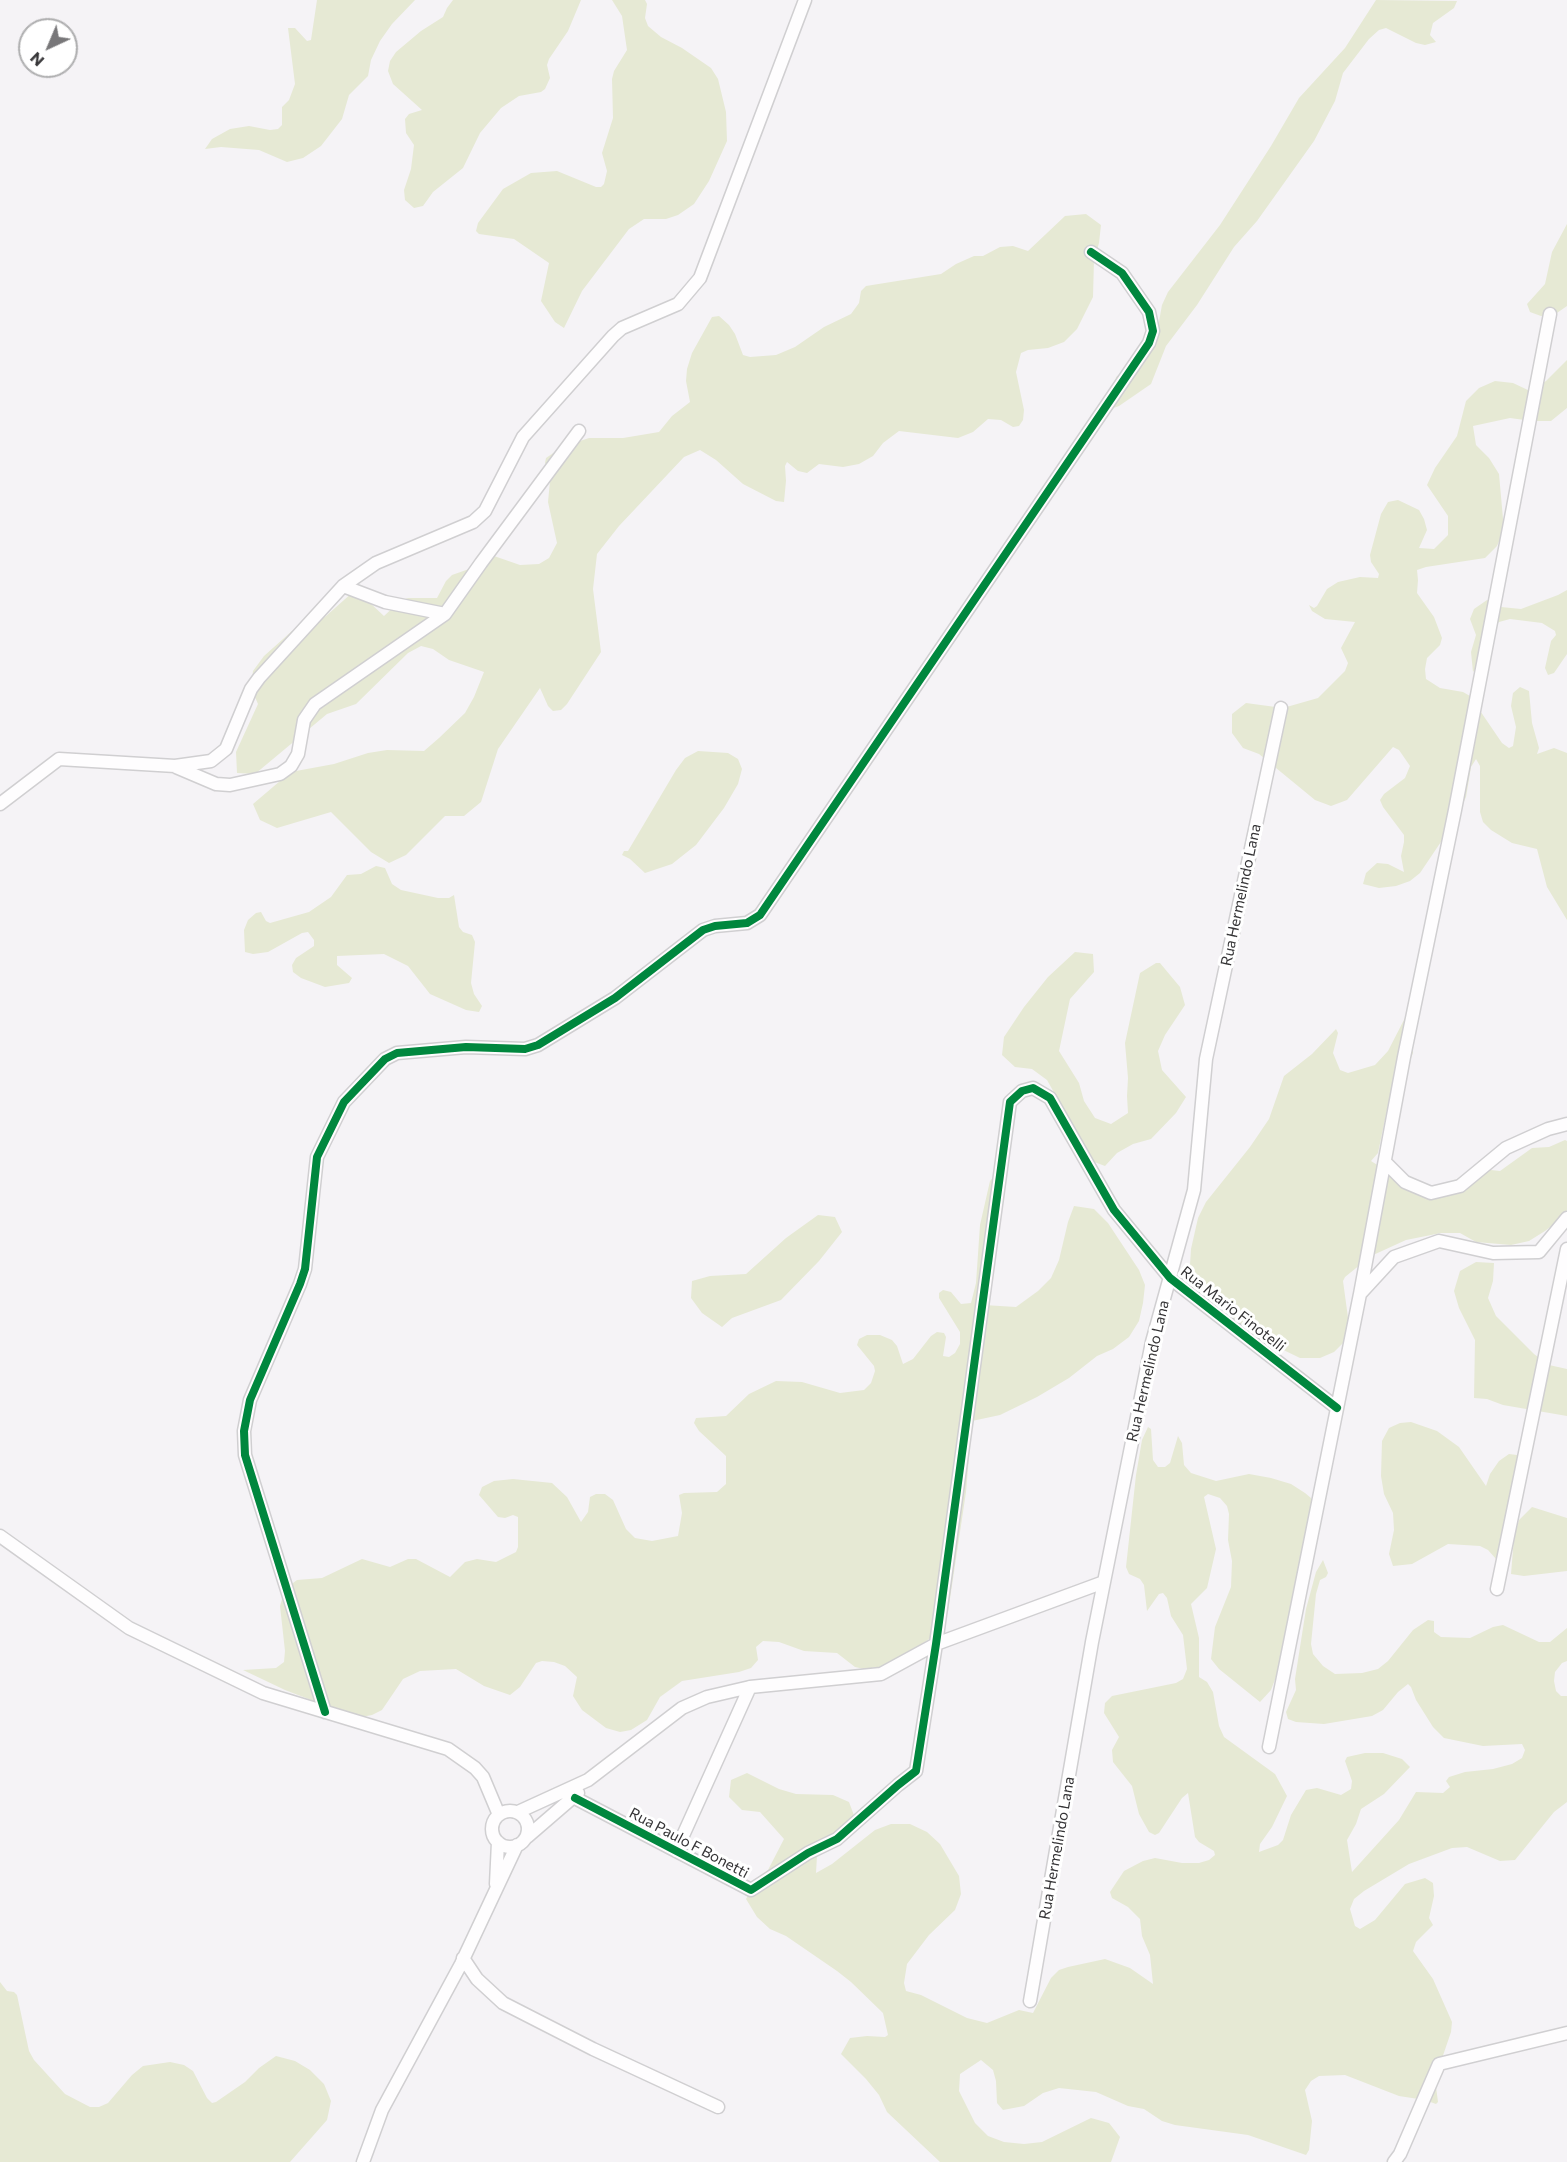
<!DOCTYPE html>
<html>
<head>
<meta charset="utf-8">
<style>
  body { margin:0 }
  #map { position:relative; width:1567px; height:2162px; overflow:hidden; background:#f5f3f6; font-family:Commissioner,sans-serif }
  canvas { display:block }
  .north { position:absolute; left:18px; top:18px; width:60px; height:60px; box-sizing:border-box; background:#fff; border:2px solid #aeaeaf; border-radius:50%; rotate:224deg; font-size:16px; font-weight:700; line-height:24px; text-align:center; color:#353436 }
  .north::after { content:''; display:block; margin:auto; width:21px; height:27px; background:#787779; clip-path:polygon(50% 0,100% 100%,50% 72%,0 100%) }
</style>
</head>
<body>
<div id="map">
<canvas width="1567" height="2162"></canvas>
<div class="north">N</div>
</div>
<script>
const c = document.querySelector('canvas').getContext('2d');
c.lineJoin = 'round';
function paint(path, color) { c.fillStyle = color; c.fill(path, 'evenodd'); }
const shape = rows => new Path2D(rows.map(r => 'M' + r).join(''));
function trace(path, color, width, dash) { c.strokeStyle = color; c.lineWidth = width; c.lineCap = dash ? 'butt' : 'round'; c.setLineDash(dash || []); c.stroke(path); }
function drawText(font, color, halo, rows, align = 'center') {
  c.font = font + ' Commissioner,sans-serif'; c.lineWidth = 6; c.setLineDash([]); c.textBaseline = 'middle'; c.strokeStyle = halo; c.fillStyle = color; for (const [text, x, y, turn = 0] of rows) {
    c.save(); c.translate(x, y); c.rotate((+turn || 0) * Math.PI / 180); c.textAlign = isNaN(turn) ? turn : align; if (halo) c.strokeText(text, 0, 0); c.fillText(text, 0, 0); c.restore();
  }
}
const green = shape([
  [317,0,415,0,392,24,380,41,371,60,368,76,349,95,342,119,321,146,303,158,287,162,259,150,221,147,205,149,212,139,230,129,249,126,270,130,278,129,282,125,282,107,289,100,295,84,288,28,295,28,307,41,311,40],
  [453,0,581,0,568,31,549,59,547,65,550,78,545,89,541,92,519,96,501,108,480,133,463,168,433,192,423,206,414,208,405,200,404,190,411,169,414,145,406,133,405,119,409,114,422,110,393,84,388,71,390,61,396,52,421,31,443,17,447,8],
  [612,0,645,0,647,4,645,18,648,26,661,37,682,48,711,68,718,79,726,112,727,141,709,181,694,204,678,215,666,219,644,219,629,229,582,291,564,328,555,322,541,301,549,263,514,239,479,234,476,231,478,223,503,189,531,173,557,171,596,187,601,187,604,184,607,171,602,153,613,118,612,79,614,71,627,50,622,16],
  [1376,0,1457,1,1454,8,1433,23,1430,35,1436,42,1425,45,1416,43,1386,28,1379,30,1369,39,1343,73,1335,101,1314,141,1257,221,1234,247,1197,305,1166,346,1151,384,1119,406,1108,410,1113,398,1116,377,1136,361,1158,327,1162,305,1168,292,1220,225,1271,146,1299,98,1345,48],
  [1086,214,1101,225,1099,243,1094,260,1093,297,1077,329,1064,342,1048,348,1028,350,1021,353,1016,372,1024,410,1023,420,1019,426,1013,427,1001,420,988,419,973,432,958,438,899,431,883,443,873,456,859,464,843,467,819,464,807,473,798,471,787,462,785,466,786,481,784,502,776,501,743,484,716,460,700,450,684,457,619,526,597,554,593,589,601,652,567,704,561,710,553,711,548,706,540,688,498,749,481,802,464,816,445,816,406,855,389,863,371,852,331,812,277,828,260,820,253,804,280,781,296,771,334,764,368,753,387,750,424,751,439,738,465,713,474,697,484,672,449,660,433,649,421,646,408,653,356,704,327,714,255,774,237,773,236,752,258,704,251,688,253,671,264,656,292,631,310,626,326,616,353,592,369,602,384,616,400,601,408,598,437,598,446,581,452,575,486,563,494,556,520,565,539,564,549,558,557,543,548,502,551,471,545,463,546,458,562,447,589,438,623,438,659,432,672,416,690,402,686,381,687,369,692,353,712,317,719,316,729,325,735,334,743,355,750,357,776,355,795,347,824,327,851,314,859,303,861,291,866,286,941,274,956,264,974,256,983,256,1000,247,1013,246,1028,251,1065,216],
  [1567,224,1567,306,1554,315,1541,316,1530,312,1527,304,1545,284,1552,252],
  [1567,360,1567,408,1551,421,1532,421,1510,418,1473,426,1476,445,1489,458,1499,474,1504,530,1497,546,1485,558,1426,567,1417,570,1418,580,1417,593,1434,617,1442,638,1440,645,1427,658,1425,669,1426,679,1440,688,1463,692,1470,696,1502,743,1509,748,1513,746,1516,727,1511,706,1513,693,1520,687,1529,691,1532,723,1539,748,1537,754,1554,748,1567,753,1567,920,1547,887,1537,849,1512,843,1491,830,1483,822,1480,812,1480,766,1476,759,1471,767,1466,797,1455,821,1420,873,1410,881,1396,886,1379,888,1363,884,1366,873,1377,863,1388,864,1404,872,1401,856,1404,842,1404,835,1383,807,1380,800,1384,794,1405,778,1410,766,1399,750,1393,747,1347,800,1331,806,1315,800,1259,754,1243,748,1232,733,1232,714,1246,703,1283,708,1318,698,1345,671,1348,663,1341,648,1355,622,1325,619,1312,611,1309,605,1314,608,1317,606,1327,589,1338,582,1360,577,1378,578,1379,574,1371,562,1370,555,1381,514,1388,502,1398,500,1419,510,1424,519,1427,530,1419,548,1434,549,1448,535,1448,516,1427,485,1435,468,1457,436,1466,401,1479,388,1495,381,1513,383,1530,391,1546,381],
  [1567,590,1567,654,1554,673,1548,675,1545,668,1551,641,1556,635,1555,631,1542,623,1510,619,1499,622,1493,628,1480,663,1473,672,1471,652,1476,635,1470,619,1474,609,1487,600,1501,607,1521,609,1558,595],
  [698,751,728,753,738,759,742,769,738,784,724,808,696,845,672,864,645,873,630,859,622,855,624,851,628,851,676,770,685,758],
  [376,866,385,868,392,884,401,890,438,898,449,898,454,895,459,927,463,932,472,935,475,942,471,983,474,994,482,1006,479,1012,466,1010,430,994,408,966,384,954,337,956,337,965,352,978,349,983,325,987,301,978,293,972,292,965,296,958,314,946,314,940,308,932,302,933,268,952,253,954,245,952,244,930,248,920,256,913,261,912,266,921,270,923,309,912,331,897,347,875,361,874],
  [1075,952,1093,954,1094,972,1070,999,1059,1051,1079,1083,1084,1101,1095,1118,1111,1124,1128,1113,1127,1096,1128,1078,1125,1043,1140,973,1156,963,1160,963,1180,987,1185,1005,1165,1035,1158,1051,1162,1070,1186,1097,1176,1113,1151,1139,1133,1144,1117,1153,1105,1166,1089,1160,1060,1115,1056,1096,1047,1080,1032,1069,1015,1067,1002,1055,1004,1037,1024,1007,1048,977],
  [1407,1014,1413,1034,1413,1053,1399,1088,1388,1105,1378,1153,1371,1161,1417,1190,1449,1184,1465,1174,1482,1169,1500,1171,1532,1148,1549,1147,1565,1140,1567,1141,1567,1210,1559,1220,1545,1231,1529,1241,1511,1245,1476,1242,1460,1233,1441,1233,1406,1240,1371,1256,1345,1277,1343,1281,1349,1325,1343,1343,1334,1352,1320,1358,1300,1358,1267,1342,1208,1302,1208,1297,1194,1277,1190,1265,1191,1249,1198,1218,1206,1202,1250,1147,1269,1119,1284,1076,1312,1054,1336,1029,1338,1033,1333,1053,1340,1070,1348,1073,1375,1065,1388,1051],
  [996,1174,984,1305,1016,1307,1038,1291,1051,1278,1059,1260,1068,1222,1074,1206,1094,1209,1108,1223,1139,1270,1145,1285,1143,1303,1139,1321,1129,1337,1113,1349,1097,1356,1069,1378,1037,1397,1000,1415,972,1421,966,1492,948,1612,940,1631,907,1655,886,1666,864,1669,855,1667,837,1653,804,1651,779,1642,763,1641,756,1647,758,1660,751,1668,739,1672,682,1681,660,1697,647,1720,631,1730,620,1732,606,1728,582,1710,573,1696,577,1677,565,1666,554,1662,542,1661,536,1663,520,1687,510,1695,484,1686,456,1669,420,1671,403,1679,382,1710,372,1715,361,1717,345,1713,285,1690,243,1670,276,1668,284,1662,285,1651,280,1606,285,1589,297,1580,322,1578,362,1559,390,1567,408,1559,416,1559,450,1577,465,1562,477,1559,496,1562,516,1552,518,1547,518,1517,513,1515,505,1518,498,1517,479,1495,482,1487,494,1481,513,1479,552,1483,567,1497,581,1522,588,1512,590,1497,596,1494,605,1494,613,1500,626,1529,635,1538,652,1541,678,1536,682,1513,679,1495,684,1493,717,1492,726,1484,726,1456,699,1431,694,1423,696,1418,726,1416,749,1394,776,1381,802,1382,840,1393,864,1390,871,1383,875,1371,874,1366,857,1345,859,1339,867,1335,880,1335,892,1340,897,1346,903,1364,913,1359,931,1336,937,1332,944,1333,946,1337,943,1356,949,1357,955,1353,960,1344,960,1332,939,1298,939,1293,943,1290,951,1292,961,1304,971,1303,976,1283,980,1225,990,1181],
  [818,1215,835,1217,842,1232,819,1261,781,1300,732,1318,722,1327,702,1313,691,1298,692,1281,710,1276,746,1274,786,1238],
  [1476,1262,1494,1263,1493,1281,1488,1298,1496,1316,1534,1354,1549,1365,1567,1369,1567,1416,1503,1405,1487,1399,1474,1398,1475,1340,1459,1308,1454,1291,1460,1271],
  [1411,1422,1437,1431,1459,1447,1486,1486,1490,1474,1499,1461,1509,1454,1517,1455,1517,1468,1500,1558,1496,1559,1488,1550,1480,1546,1448,1544,1412,1564,1393,1566,1389,1554,1394,1530,1393,1513,1384,1494,1381,1476,1382,1441,1389,1428,1400,1423],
  [1148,1427,1151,1429,1153,1460,1158,1467,1165,1467,1170,1463,1178,1436,1182,1443,1184,1465,1191,1473,1216,1481,1249,1474,1271,1478,1291,1484,1305,1493,1311,1498,1316,1508,1315,1530,1295,1584,1294,1608,1279,1669,1271,1690,1260,1702,1219,1669,1211,1659,1215,1627,1231,1587,1232,1561,1228,1540,1229,1514,1227,1506,1220,1498,1208,1494,1204,1497,1216,1549,1207,1588,1191,1604,1199,1638,1199,1677,1207,1682,1213,1692,1219,1726,1224,1737,1275,1774,1287,1796,1272,1827,1260,1844,1259,1852,1278,1845,1283,1840,1291,1815,1306,1790,1317,1788,1341,1795,1351,1789,1352,1781,1345,1761,1347,1757,1365,1753,1383,1753,1402,1759,1410,1767,1384,1794,1361,1809,1356,1824,1347,1840,1352,1872,1399,1820,1416,1792,1443,1793,1450,1787,1446,1781,1449,1777,1465,1772,1493,1769,1512,1764,1522,1758,1525,1750,1522,1744,1483,1746,1444,1738,1433,1727,1416,1700,1411,1687,1408,1684,1398,1692,1383,1710,1372,1716,1324,1724,1296,1722,1288,1719,1286,1712,1296,1690,1295,1679,1306,1609,1316,1572,1323,1560,1328,1573,1326,1577,1320,1580,1316,1594,1311,1644,1313,1654,1323,1666,1335,1674,1362,1673,1378,1669,1388,1661,1413,1630,1428,1620,1434,1621,1434,1632,1441,1637,1470,1638,1493,1627,1503,1625,1539,1642,1550,1642,1567,1628,1567,1661,1562,1663,1555,1672,1554,1681,1556,1691,1561,1696,1567,1696,1567,1802,1554,1812,1515,1860,1500,1861,1467,1847,1452,1848,1409,1864,1364,1891,1354,1899,1350,1909,1355,1926,1360,1929,1375,1920,1405,1884,1425,1878,1433,1883,1434,1896,1429,1918,1433,1925,1416,1942,1413,1951,1433,1979,1452,2022,1451,2032,1435,2079,1438,2102,1436,2104,1425,2100,1399,2096,1345,2075,1319,2076,1311,2081,1305,2090,1312,2121,1309,2150,1306,2155,1248,2135,1175,2125,1162,2121,1144,2109,1128,2106,1096,2092,1059,2088,1043,2093,1024,2106,1003,2110,997,2103,996,2081,993,2070,981,2060,960,2074,959,2091,975,2123,988,2136,1004,2142,1024,2144,1042,2142,1091,2118,1109,2123,1120,2137,1111,2162,940,2162,887,2112,879,2095,866,2079,841,2054,850,2038,867,2036,885,2037,888,2035,883,2013,851,1982,837,1971,786,1936,770,1929,757,1917,746,1899,755,1883,768,1870,784,1839,760,1812,742,1810,729,1797,731,1780,747,1773,779,1789,796,1794,833,1795,849,1802,855,1818,817,1856,816,1873,832,1864,875,1830,891,1824,910,1824,927,1832,940,1844,959,1876,961,1894,955,1910,929,1935,907,1964,904,1983,906,1991,921,1995,967,2018,987,2023,1019,2010,1033,2013,1051,1978,1059,1970,1068,1967,1105,1959,1130,1968,1153,1984,1150,1955,1142,1936,1140,1919,1128,1907,1112,1898,1110,1892,1124,1871,1143,1861,1155,1858,1182,1863,1199,1863,1209,1860,1215,1855,1214,1851,1199,1842,1195,1837,1188,1793,1182,1798,1159,1833,1155,1835,1149,1832,1139,1814,1132,1786,1113,1762,1112,1750,1119,1737,1104,1713,1105,1703,1112,1696,1176,1683,1183,1679,1187,1669,1183,1635,1171,1616,1167,1598,1163,1593,1159,1594,1147,1611,1144,1585,1140,1579,1129,1574,1126,1567,1136,1475,1142,1440],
  [1532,1507,1567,1518,1567,1571,1524,1576,1511,1574,1514,1537,1519,1520],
  [0,1982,7,1991,14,1992,17,1995,29,2051,34,2060,65,2094,90,2107,99,2107,108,2103,132,2075,143,2066,170,2062,184,2065,193,2071,207,2098,212,2103,216,2102,245,2082,259,2068,276,2056,295,2061,310,2070,324,2084,331,2101,327,2120,290,2162,0,2162]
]);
const minor = shape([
  [343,586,385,602,445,614],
  [176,767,216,784,230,785,280,774,291,766,298,754,304,720,315,704,445,614,481,563,579,431],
  [0,804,59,759,175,766,211,761,226,749,251,689,259,678,343,586,376,563,473,522,485,511,523,437,613,336,622,328,678,304,700,278,805,0],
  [1386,1163,1405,1182,1431,1193,1460,1186,1506,1148,1548,1129,1567,1124],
  [1360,1294,1404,1057,1455,810,1550,314],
  [0,1536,129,1628,263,1693,448,1749,475,1768,483,1777,499,1815],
  [1497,1589,1567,1249],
  [325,1712,245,1455,244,1431,250,1400,300,1284,305,1269,317,1157,344,1102,385,1059,397,1053,466,1047,525,1049,538,1045,615,998,703,930,715,926,747,923,760,915,1149,343,1153,331,1149,312,1122,273,1091,252],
  [1269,1747,1360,1294,1394,1257,1439,1241,1493,1253,1539,1252,1567,1218],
  [575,1798,751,1890,808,1853,837,1839,898,1785,916,1771,936,1644,1010,1102,1022,1091,1033,1088,1050,1098,1114,1210,1170,1278,1337,1408],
  '492 1829a18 18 0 1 1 36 0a18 18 0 1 1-36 0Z',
  [518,1812,588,1780,682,1708,707,1697,750,1687],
  [527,1837,578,1793],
  [676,1851,750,1687,881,1674,936,1644,1104,1582],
  [496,1884,498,1842],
  [463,1958,477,1979,503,2003,593,2049,718,2107],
  [1030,2001,1092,1642,1152,1342,1194,1190,1206,1059,1281,708],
  [363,2162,382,2110,461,1964,517,1845],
  [1394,2162,1400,2154,1439,2064,1567,2033]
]);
const cycleway = shape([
  [325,1712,245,1455,244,1431,250,1400,300,1284,305,1269,317,1157,344,1102,385,1059,397,1053,466,1047,525,1049,538,1045,615,998,703,930,715,926,747,923,760,915,1149,343,1153,331,1149,312,1122,273,1091,252],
  [575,1798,751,1890,808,1853,837,1839,898,1785,916,1771,936,1644,1010,1102,1022,1091,1033,1088,1050,1098,1114,1210,1170,1278,1337,1408]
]);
const streetNames = [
  ["Rua Hermelindo Lana",1241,895,-78],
  ["Rua Mario Finotelli",1233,1309,38],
  ["Rua Hermelindo Lana",1148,1371,-77],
  ["Rua Paulo F Bonetti",689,1843,28],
  ["Rua Hermelindo Lana",1057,1848,-80]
];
paint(green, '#e6e9d4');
trace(minor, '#d0cfd1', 15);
trace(minor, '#fefdfe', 12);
trace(cycleway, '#00873e', 8);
drawText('15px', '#353436', '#fff', streetNames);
</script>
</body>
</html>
